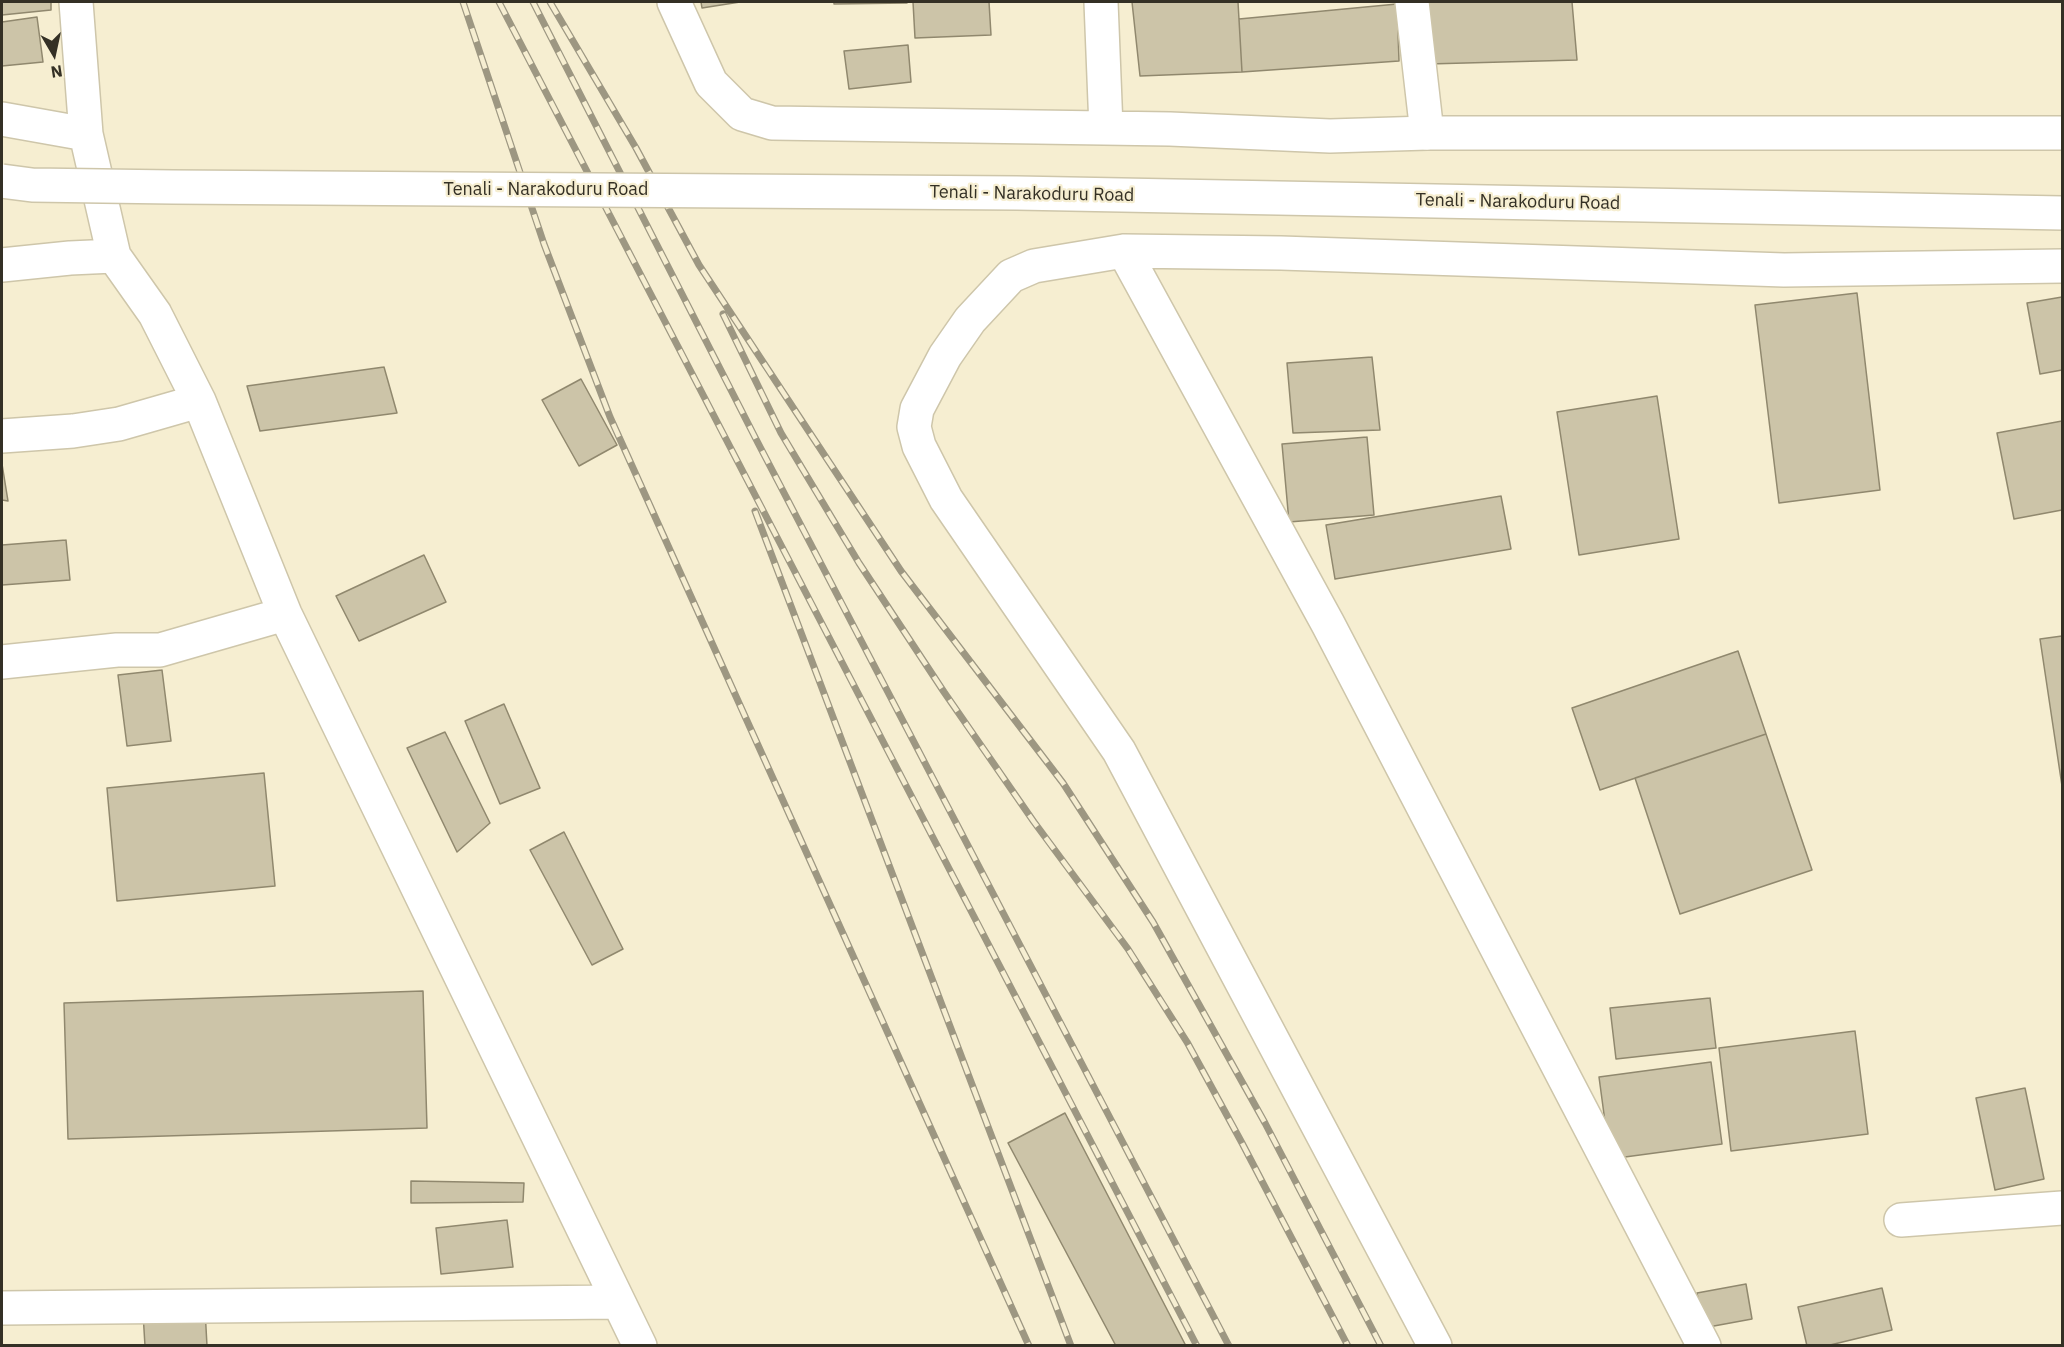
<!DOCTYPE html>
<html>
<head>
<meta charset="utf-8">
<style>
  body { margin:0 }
  #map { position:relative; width:2064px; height:1347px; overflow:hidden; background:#f6eed1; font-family:"IBM Plex Sans",sans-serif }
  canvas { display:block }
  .frame { position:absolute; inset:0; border:3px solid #343025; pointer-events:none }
  .north { position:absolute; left:24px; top:24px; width:60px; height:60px; -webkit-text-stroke:4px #f6eed1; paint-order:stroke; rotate:171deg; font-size:16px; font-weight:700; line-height:24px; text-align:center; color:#343025 }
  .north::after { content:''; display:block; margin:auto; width:21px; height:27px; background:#343025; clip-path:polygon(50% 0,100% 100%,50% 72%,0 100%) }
</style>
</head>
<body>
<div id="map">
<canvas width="2064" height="1347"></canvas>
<div class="frame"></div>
<div class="north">N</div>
</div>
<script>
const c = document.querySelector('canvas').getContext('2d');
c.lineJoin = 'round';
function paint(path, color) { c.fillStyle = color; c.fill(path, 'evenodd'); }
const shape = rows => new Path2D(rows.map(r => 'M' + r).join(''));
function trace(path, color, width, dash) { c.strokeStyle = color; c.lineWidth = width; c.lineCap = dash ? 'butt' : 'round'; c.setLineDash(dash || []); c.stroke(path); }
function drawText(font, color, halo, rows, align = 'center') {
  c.font = font + ' "IBM Plex Sans",sans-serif'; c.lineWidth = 4.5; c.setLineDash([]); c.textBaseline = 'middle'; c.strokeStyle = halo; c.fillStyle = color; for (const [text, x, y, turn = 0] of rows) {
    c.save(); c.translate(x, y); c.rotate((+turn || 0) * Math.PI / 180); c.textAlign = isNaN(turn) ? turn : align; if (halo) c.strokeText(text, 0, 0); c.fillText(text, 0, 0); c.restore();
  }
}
const building = shape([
  [2,2,51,2,51,10,2,15,2,2],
  [701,2,740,2,702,8,701,2],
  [834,2,907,2,907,3,834,4,834,2],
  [913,2,989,2,991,35,915,38,913,2],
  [1132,2,1238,2,1242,72,1140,76,1132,2],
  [1424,2,1572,2,1577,60,1428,64,1424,2],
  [1397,4,1399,61,1242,72,1239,19,1397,4],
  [37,17,43,62,2,66,2,22,37,17],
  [908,45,911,82,849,89,844,51,908,45],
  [1857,293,1880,490,1779,503,1755,305,1857,293],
  [2062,297,2062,370,2040,374,2027,303,2062,297],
  [1372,357,1380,430,1293,433,1287,363,1372,357],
  [384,367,397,413,260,431,247,386,384,367],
  [581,379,617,445,579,466,542,400,581,379],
  [1657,396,1679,539,1579,555,1557,412,1657,396],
  [2062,421,2062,510,2014,519,1997,433,2062,421],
  [1367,437,1374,515,1289,522,1282,444,1367,437],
  [2,464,8,501,2,500,2,464],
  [1501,496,1511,549,1335,579,1326,525,1501,496],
  [66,540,70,580,2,585,2,545,66,540],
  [424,555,446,602,359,641,336,596,424,555],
  [2062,636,2062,786,2040,639,2062,636],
  [1738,651,1766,734,1600,790,1572,708,1738,651],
  [162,670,171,741,127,746,118,675,162,670],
  [504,704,540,788,500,804,465,721,504,704],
  [445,732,490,823,457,852,407,748,445,732],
  [1766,734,1812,870,1680,914,1635,778,1766,734],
  [264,773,275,886,117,901,107,788,264,773],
  [564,832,623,949,592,965,530,850,564,832],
  [423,991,427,1128,68,1139,64,1003,423,991],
  [1710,998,1716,1048,1616,1059,1610,1008,1710,998],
  [1855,1031,1868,1134,1731,1151,1719,1048,1855,1031],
  [1711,1062,1722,1144,1610,1159,1599,1077,1711,1062],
  [2025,1088,2044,1179,1995,1190,1976,1098,2025,1088],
  [1065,1113,1186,1346,1116,1346,1008,1143,1065,1113],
  [411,1181,524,1183,523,1202,411,1203,411,1181],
  [507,1220,513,1267,441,1274,436,1228,507,1220],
  [1746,1284,1752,1319,1703,1328,1697,1293,1746,1284],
  [1882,1288,1892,1330,1826,1346,1807,1346,1798,1307,1882,1288],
  [205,1309,207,1346,145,1346,143,1313,205,1309]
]);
const minor = shape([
  [76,2,86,134,114,256],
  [674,2,711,83,742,114,772,123,1170,129,1330,136,1427,133],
  [1101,2,1106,128],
  [2,119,86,134],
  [1124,251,1328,624,1704,1346],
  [2,265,70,258,114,256,155,314,199,401,285,614,640,1346],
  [2,436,73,431,119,424,199,401],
  [2,662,117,650,160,650,285,614],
  [1901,1220,2062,1208],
  [2,1308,617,1302],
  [1435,1346,1119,751,946,499,919,446,914,427,917,409,945,356,970,320,1011,276,1034,266,1124,251,1281,253,1784,270,2062,266]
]);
const secondary = shape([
  [1412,2,1427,133,2062,133]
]);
const rail = shape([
  [463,2,544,244,610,417,1029,1346],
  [499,2,1197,1346],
  [533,2,758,443,1229,1346],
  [550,2,636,148,699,265,901,571,1063,783,1153,922,1265,1123,1381,1346],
  [723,314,781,433,859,563,944,692,1034,822,1128,949,1187,1042,1242,1143,1348,1346],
  [755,511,1071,1346]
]);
const primaryBridge = shape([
  [2,181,32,185,173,187,1017,193,2062,213]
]);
const streetNames = [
  ["Tenali - Narakoduru Road",546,190],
  ["Tenali - Narakoduru Road",1032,194,1],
  ["Tenali - Narakoduru Road",1518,202,1]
];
paint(building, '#ccc4a8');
trace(building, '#90886e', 1.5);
trace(minor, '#cec6aa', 36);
trace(secondary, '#cec6aa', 36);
trace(minor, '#fff', 33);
trace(secondary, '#fff', 33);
trace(rail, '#9d9782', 7);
trace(rail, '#f6eed1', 4.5, [14]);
trace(primaryBridge, '#cec6aa', 36, []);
trace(primaryBridge, '#fff', 33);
drawText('18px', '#343025', '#f6eed1', streetNames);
</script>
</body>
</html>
